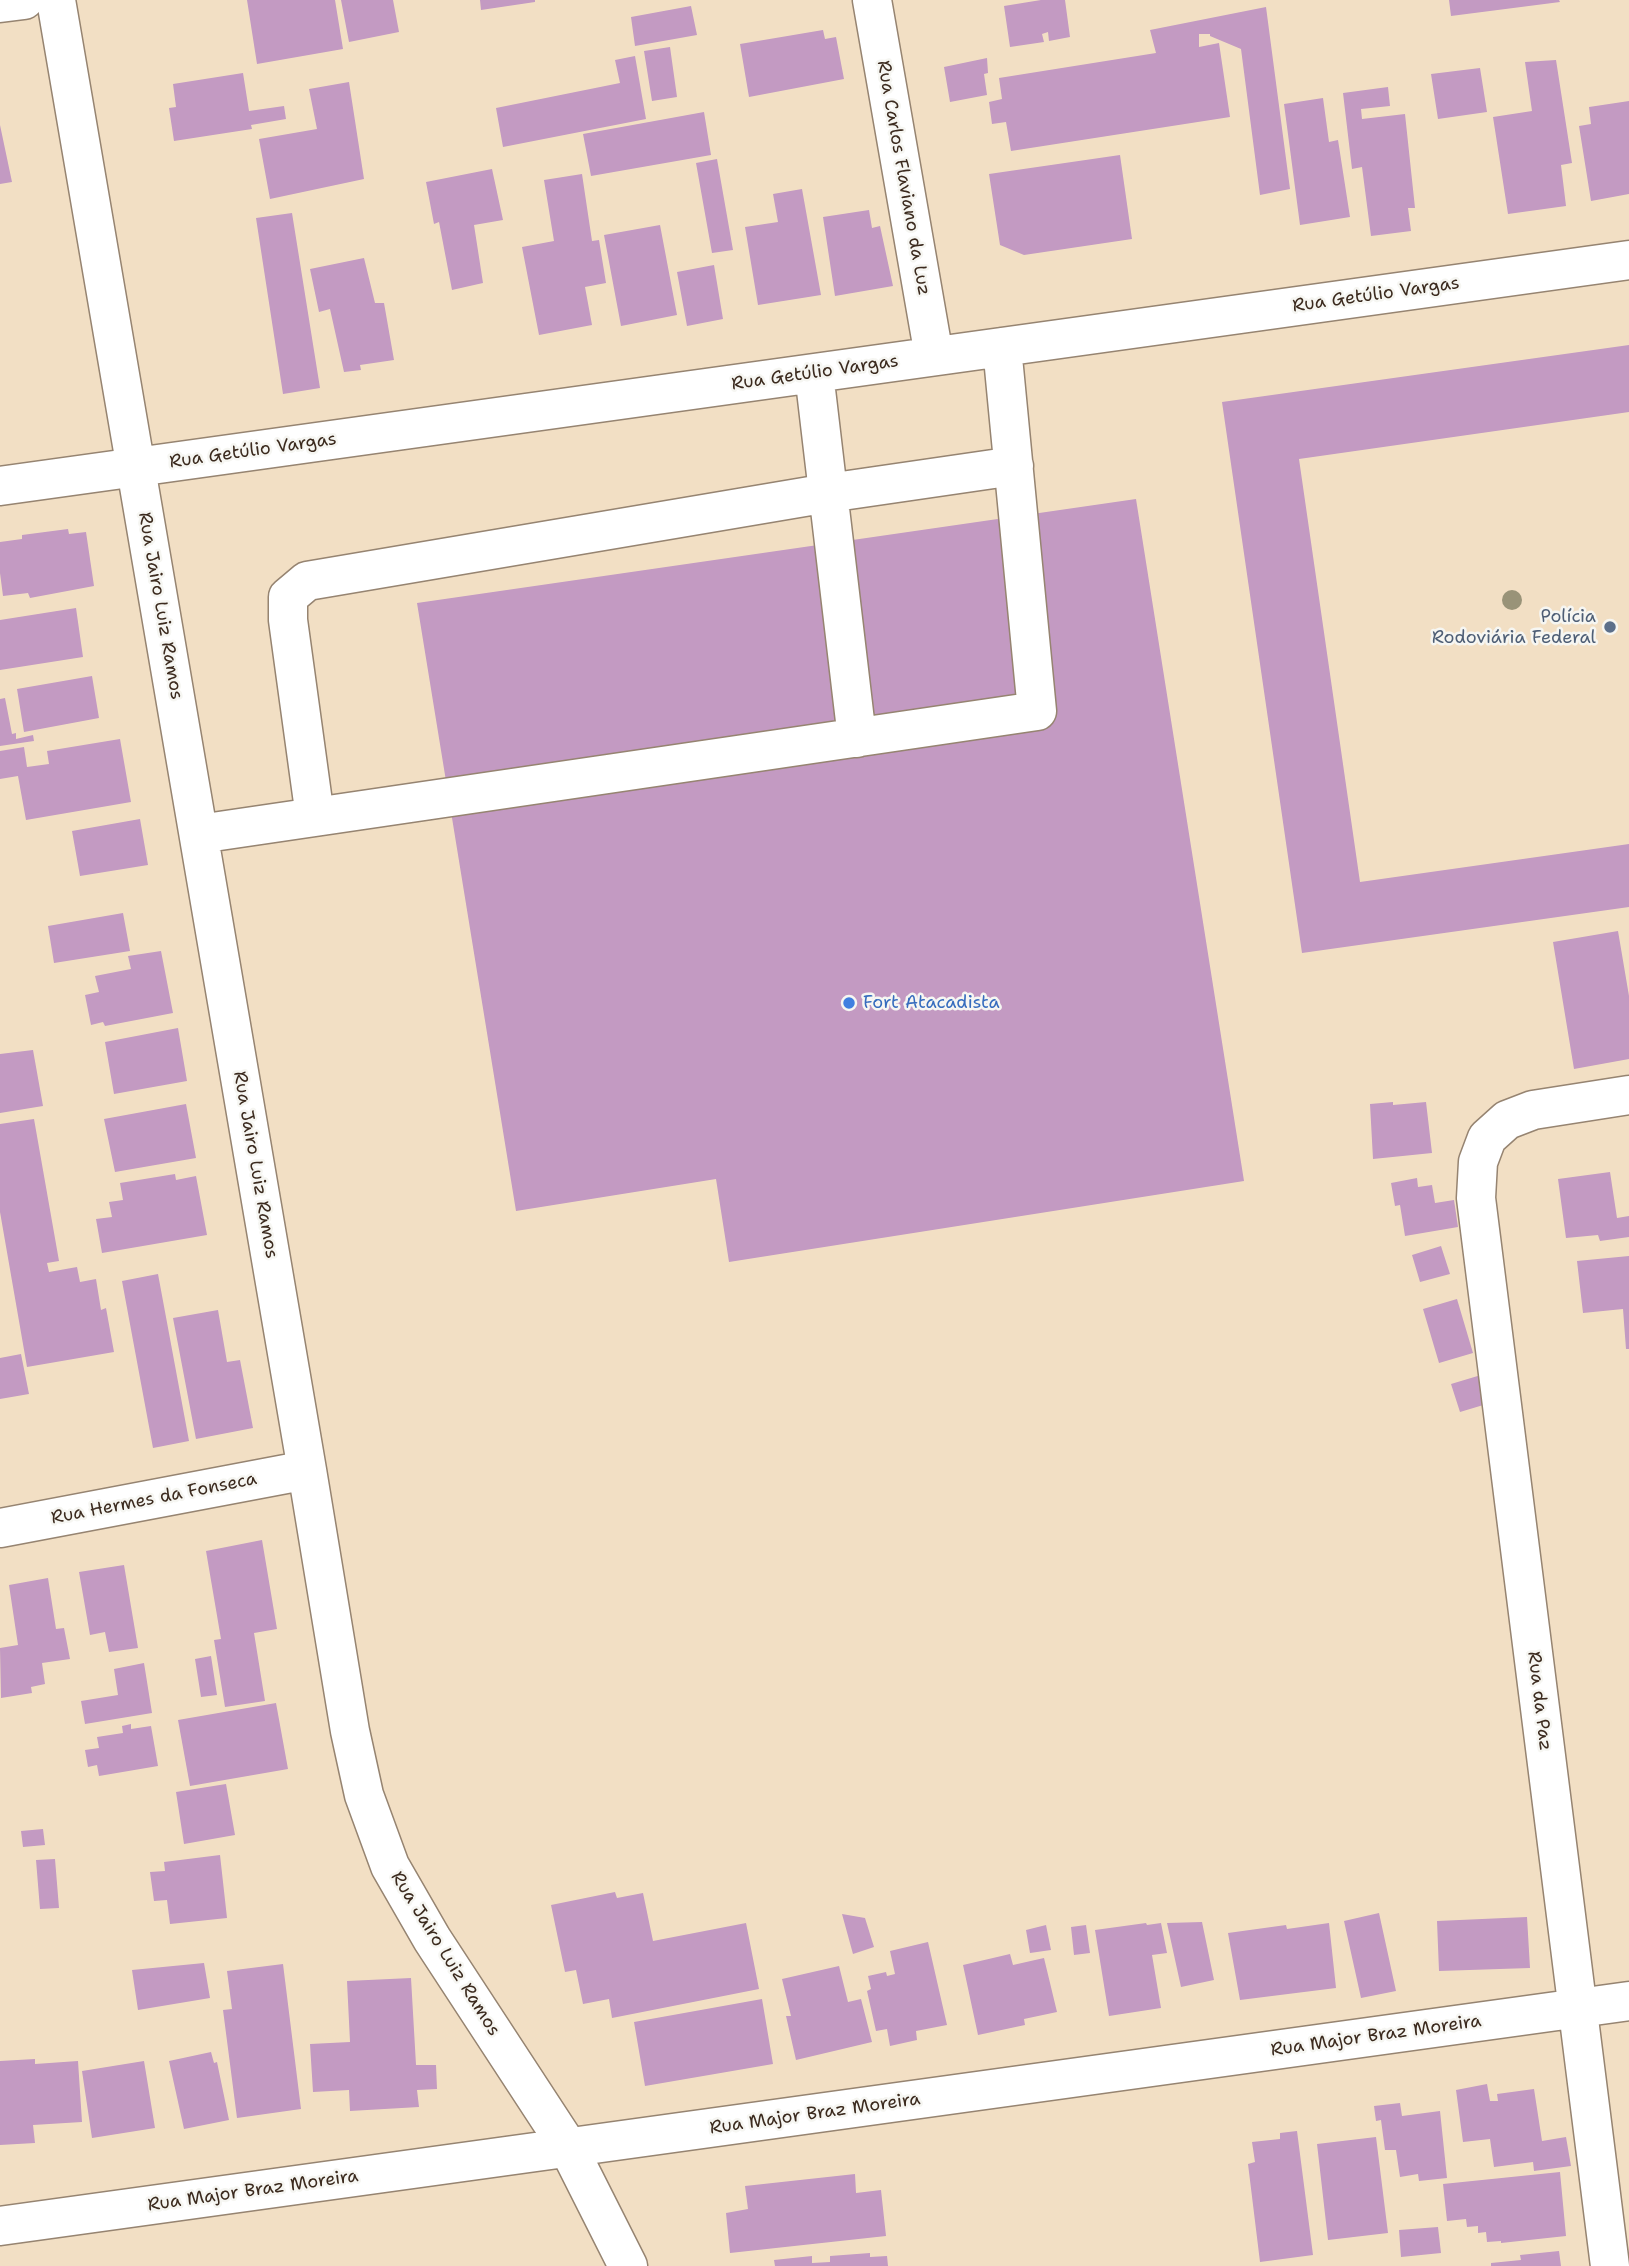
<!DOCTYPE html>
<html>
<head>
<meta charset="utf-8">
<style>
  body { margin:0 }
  canvas { display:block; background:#f2dfc4 }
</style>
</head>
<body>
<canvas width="1629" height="2266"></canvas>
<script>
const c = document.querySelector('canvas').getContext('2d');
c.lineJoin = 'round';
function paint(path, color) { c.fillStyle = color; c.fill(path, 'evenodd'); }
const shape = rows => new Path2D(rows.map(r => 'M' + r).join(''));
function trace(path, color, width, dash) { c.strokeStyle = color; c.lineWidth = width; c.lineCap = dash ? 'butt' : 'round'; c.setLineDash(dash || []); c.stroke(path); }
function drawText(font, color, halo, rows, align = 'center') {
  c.font = font + ' "Shantell Sans",sans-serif'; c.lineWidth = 5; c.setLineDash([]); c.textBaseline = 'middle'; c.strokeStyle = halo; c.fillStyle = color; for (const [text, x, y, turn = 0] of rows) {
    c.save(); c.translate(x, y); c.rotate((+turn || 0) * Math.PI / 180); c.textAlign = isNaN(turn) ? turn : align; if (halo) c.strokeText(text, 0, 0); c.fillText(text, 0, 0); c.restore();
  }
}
const building = shape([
  [247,0,335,0,343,49,257,64],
  [341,0,393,0,399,32,349,42],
  [480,0,535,0,535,2,481,10],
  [1041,0,1065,0,1070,37,1049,41,1048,32,1042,34,1044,42,1010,47,1004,6],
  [1449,0,1559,0,1560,2,1451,16],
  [691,6,697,35,635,46,631,17],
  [1266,7,1290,189,1260,195,1241,49,1210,36,1210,34,1199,34,1199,47,1219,43,1230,117,1011,151,1006,122,992,124,989,102,1002,99,999,78,1156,53,1150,30],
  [823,30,825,39,836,37,844,79,749,97,740,44],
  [670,47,677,97,652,101,644,51],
  [635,56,646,119,503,147,496,108,620,83,615,60],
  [987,58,988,73,984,74,987,95,950,102,944,67],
  [1556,60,1572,163,1561,165,1566,206,1508,214,1493,117,1532,111,1525,62],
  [1480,68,1487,112,1438,119,1431,74],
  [243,73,249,111,284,106,286,119,251,125,252,129,174,141,169,108,176,107,173,84],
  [349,82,364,179,270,199,259,139,317,129,309,89],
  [1388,87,1390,106,1361,109,1362,119,1405,114,1415,208,1408,208,1411,231,1371,236,1362,167,1352,169,1343,93],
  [1323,98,1329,142,1338,140,1350,217,1300,225,1284,104],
  [1629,101,1629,194,1591,201,1579,126,1591,124,1589,107],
  [704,112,711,155,591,176,583,134],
  [0,125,12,182,0,184],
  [1120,155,1132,239,1024,255,1000,245,989,174],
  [717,159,733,250,712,253,696,163],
  [492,169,503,220,474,225,483,283,452,290,439,222,434,224,426,182],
  [582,174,592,241,599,240,606,283,585,287,592,325,539,335,522,247,554,241,544,180],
  [802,189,821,295,758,305,745,227,778,222,773,194],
  [869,210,872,228,880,226,893,286,835,296,823,217],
  [292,213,320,388,283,394,256,218],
  [660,225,677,315,621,326,604,235],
  [364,258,375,303,384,303,394,360,360,365,361,370,344,372,330,309,319,312,310,269],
  [714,265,723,319,687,326,677,272],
  [1629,345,1629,412,1299,459,1360,882,1629,844,1629,907,1302,953,1222,402],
  [1136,499,1244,1181,729,1262,716,1179,516,1211,417,603],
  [68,529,69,534,86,532,94,586,30,598,28,593,3,596,0,573,0,542,22,539,22,535],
  [76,608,83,657,0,670,0,620],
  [92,676,99,718,24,732,17,689],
  [5,698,12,734,16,733,16,739,33,735,34,741,0,746,0,699],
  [120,739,131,802,26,820,18,776,0,779,0,751,24,747,27,767,49,764,47,751],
  [140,819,148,865,80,876,72,831],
  [123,913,130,951,54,963,48,926],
  [1618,931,1629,996,1629,1059,1574,1069,1553,942],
  [161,951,173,1013,105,1026,103,1022,91,1025,85,995,99,992,95,976,131,969,128,956],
  [178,1028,187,1081,114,1094,105,1042],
  [33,1050,43,1106,0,1113,0,1054],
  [1393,1102,1393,1105,1426,1102,1432,1153,1373,1159,1370,1104],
  [186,1104,196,1158,115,1172,104,1119],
  [34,1119,59,1261,47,1263,49,1272,77,1267,80,1282,96,1279,101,1310,106,1308,114,1352,27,1367,0,1212,0,1124],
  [1610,1172,1617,1218,1629,1216,1629,1237,1600,1241,1598,1235,1566,1238,1558,1179],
  [175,1174,176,1180,196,1176,207,1235,102,1253,96,1219,112,1217,109,1202,123,1200,120,1183],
  [1417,1178,1418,1187,1432,1185,1435,1203,1454,1200,1458,1227,1405,1236,1400,1205,1395,1206,1391,1183],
  [1441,1246,1450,1274,1420,1282,1412,1255],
  [1629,1256,1629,1349,1626,1349,1623,1309,1583,1313,1577,1261],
  [158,1274,189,1441,153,1448,122,1281],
  [1457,1299,1473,1353,1439,1363,1423,1309],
  [218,1310,227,1362,240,1360,253,1428,196,1439,173,1318],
  [21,1354,29,1394,0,1399,0,1358],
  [1481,1375,1490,1403,1460,1412,1451,1384],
  [262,1540,277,1629,254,1633,265,1701,225,1707,214,1640,221,1639,206,1551],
  [124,1565,138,1648,109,1652,105,1632,90,1635,79,1572],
  [48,1578,56,1629,64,1628,70,1659,42,1663,45,1684,31,1687,32,1693,1,1698,0,1648,18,1645,9,1585],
  [211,1656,217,1695,201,1697,195,1659],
  [144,1663,152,1713,85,1724,81,1701,118,1695,114,1669],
  [276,1703,288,1769,190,1786,178,1720],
  [131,1724,131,1729,151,1726,158,1766,99,1776,97,1765,88,1767,85,1750,99,1748,97,1737,123,1733,122,1726],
  [226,1784,235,1835,184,1844,176,1792],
  [43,1829,45,1845,23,1847,21,1831],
  [220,1855,227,1918,170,1924,167,1900,154,1901,150,1872,165,1871,164,1862],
  [55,1859,59,1908,40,1909,36,1860],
  [615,1892,617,1898,643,1893,653,1941,746,1923,759,1989,612,2018,609,1999,583,2004,576,1970,565,1972,551,1905],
  [1379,1913,1396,1991,1361,1998,1344,1921],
  [842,1914,865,1918,874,1947,853,1954],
  [1527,1917,1530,1968,1439,1971,1437,1921],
  [1202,1922,1214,1980,1181,1987,1167,1923],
  [1146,1923,1147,1925,1161,1923,1167,1953,1152,1955,1161,2008,1109,2016,1095,1930],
  [1329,1923,1336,1988,1240,2000,1228,1933,1286,1925,1287,1929],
  [1046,1925,1051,1950,1030,1953,1026,1930],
  [1086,1925,1090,1953,1074,1955,1071,1927],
  [928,1942,947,2025,916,2031,917,2040,890,2046,887,2029,876,2031,867,1991,871,1989,868,1976,886,1972,887,1976,895,1974,890,1951],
  [1010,1954,1013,1965,1044,1958,1057,2012,1024,2019,1025,2025,978,2035,963,1965],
  [204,1963,210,1998,138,2010,132,1970],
  [283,1964,301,2109,237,2118,223,2010,232,2009,227,1971],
  [839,1966,848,2002,861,1999,872,2042,796,2060,786,2016,791,2016,782,1979],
  [411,1978,416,2065,436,2065,437,2089,417,2090,419,2107,350,2111,349,2090,313,2092,310,2044,350,2042,347,1981],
  [762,1999,773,2064,645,2086,634,2022],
  [211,2052,214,2063,217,2062,229,2120,184,2129,169,2061],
  [35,2059,35,2064,78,2061,82,2122,33,2125,35,2143,0,2145,0,2061],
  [144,2061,155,2128,92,2138,82,2071],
  [1487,2084,1490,2101,1498,2101,1497,2094,1534,2089,1542,2141,1566,2137,1571,2166,1534,2171,1533,2162,1494,2167,1490,2139,1463,2142,1456,2090],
  [1400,2103,1402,2116,1440,2111,1447,2178,1419,2181,1418,2174,1400,2177,1396,2150,1385,2150,1381,2120,1376,2121,1374,2106],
  [1297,2131,1313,2255,1260,2262,1248,2164,1255,2162,1252,2142,1280,2139,1280,2133],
  [1376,2137,1388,2233,1328,2240,1317,2144],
  [1560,2172,1566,2236,1501,2243,1501,2241,1487,2242,1486,2232,1478,2233,1478,2226,1467,2227,1466,2219,1447,2221,1443,2184],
  [855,2174,856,2193,881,2190,886,2236,730,2253,726,2213,748,2209,745,2186],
  [1438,2227,1441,2253,1401,2257,1399,2230],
  [1559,2251,1561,2266,1491,2266,1491,2263,1521,2260,1520,2255],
  [870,2253,870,2257,887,2256,888,2266,775,2266,774,2260,812,2256,812,2263,830,2262,830,2256]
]);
const minor = shape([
  [56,0,307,1470,350,1731,364,1795,390,1866,432,1939,568,2147,628,2266],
  [872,0,934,356],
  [0,3,24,0],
  [814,373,857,738],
  [0,486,1629,260],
  [315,817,288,620,288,597,307,581,828,493,1014,466],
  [199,834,1037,711,1002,347],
  [0,1528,307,1470],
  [0,2226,1629,2001],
  [1610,2266,1476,1198,1478,1162,1487,1138,1507,1120,1533,1110,1629,1095]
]);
const trees = [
  [1512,600]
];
const markers = [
  [1610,627,7,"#5c6f8a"],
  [849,1003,7,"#3f7fe0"]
];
const streetNames = [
  ["Rua Carlos Flaviano da Luz",903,178,80],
  ["Rua Getúlio Vargas",1376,295,-8],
  ["Rua Getúlio Vargas",815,373,-8],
  ["Rua Getúlio Vargas",253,451,-8],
  ["Rua Jairo Luiz Ramos",160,606,80],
  ["Rua Jairo Luiz Ramos",255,1165,80],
  ["Rua Hermes da Fonseca",154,1499,-11],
  ["Rua da Paz",1539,1701,83],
  ["Rua Jairo Luiz Ramos",445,1954,58],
  ["Rua Major Braz Moreira",1376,2036,-8],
  ["Rua Major Braz Moreira",815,2114,-8],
  ["Rua Major Braz Moreira",253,2191,-8]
];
const serviceNames = [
  ["Polícia",1596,617],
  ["Rodoviária Federal",1596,638]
];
const shopNames = [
  ["Fort Atacadista",863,1003]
];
paint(building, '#c39ac2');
trace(minor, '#968471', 41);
trace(minor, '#fff', 38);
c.fillStyle = '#999378';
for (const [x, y] of trees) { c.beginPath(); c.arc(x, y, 10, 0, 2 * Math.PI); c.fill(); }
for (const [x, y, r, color] of markers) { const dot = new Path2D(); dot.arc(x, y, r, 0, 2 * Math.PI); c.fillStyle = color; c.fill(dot); trace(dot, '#f6f6f2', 2.5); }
drawText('18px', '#3b2a1e', '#f6f6f2', streetNames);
drawText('18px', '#4e5e75', '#f6f6f2', serviceNames, 'right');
drawText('18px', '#366cbe', '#f6f6f2', shopNames, 'left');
</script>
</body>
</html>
